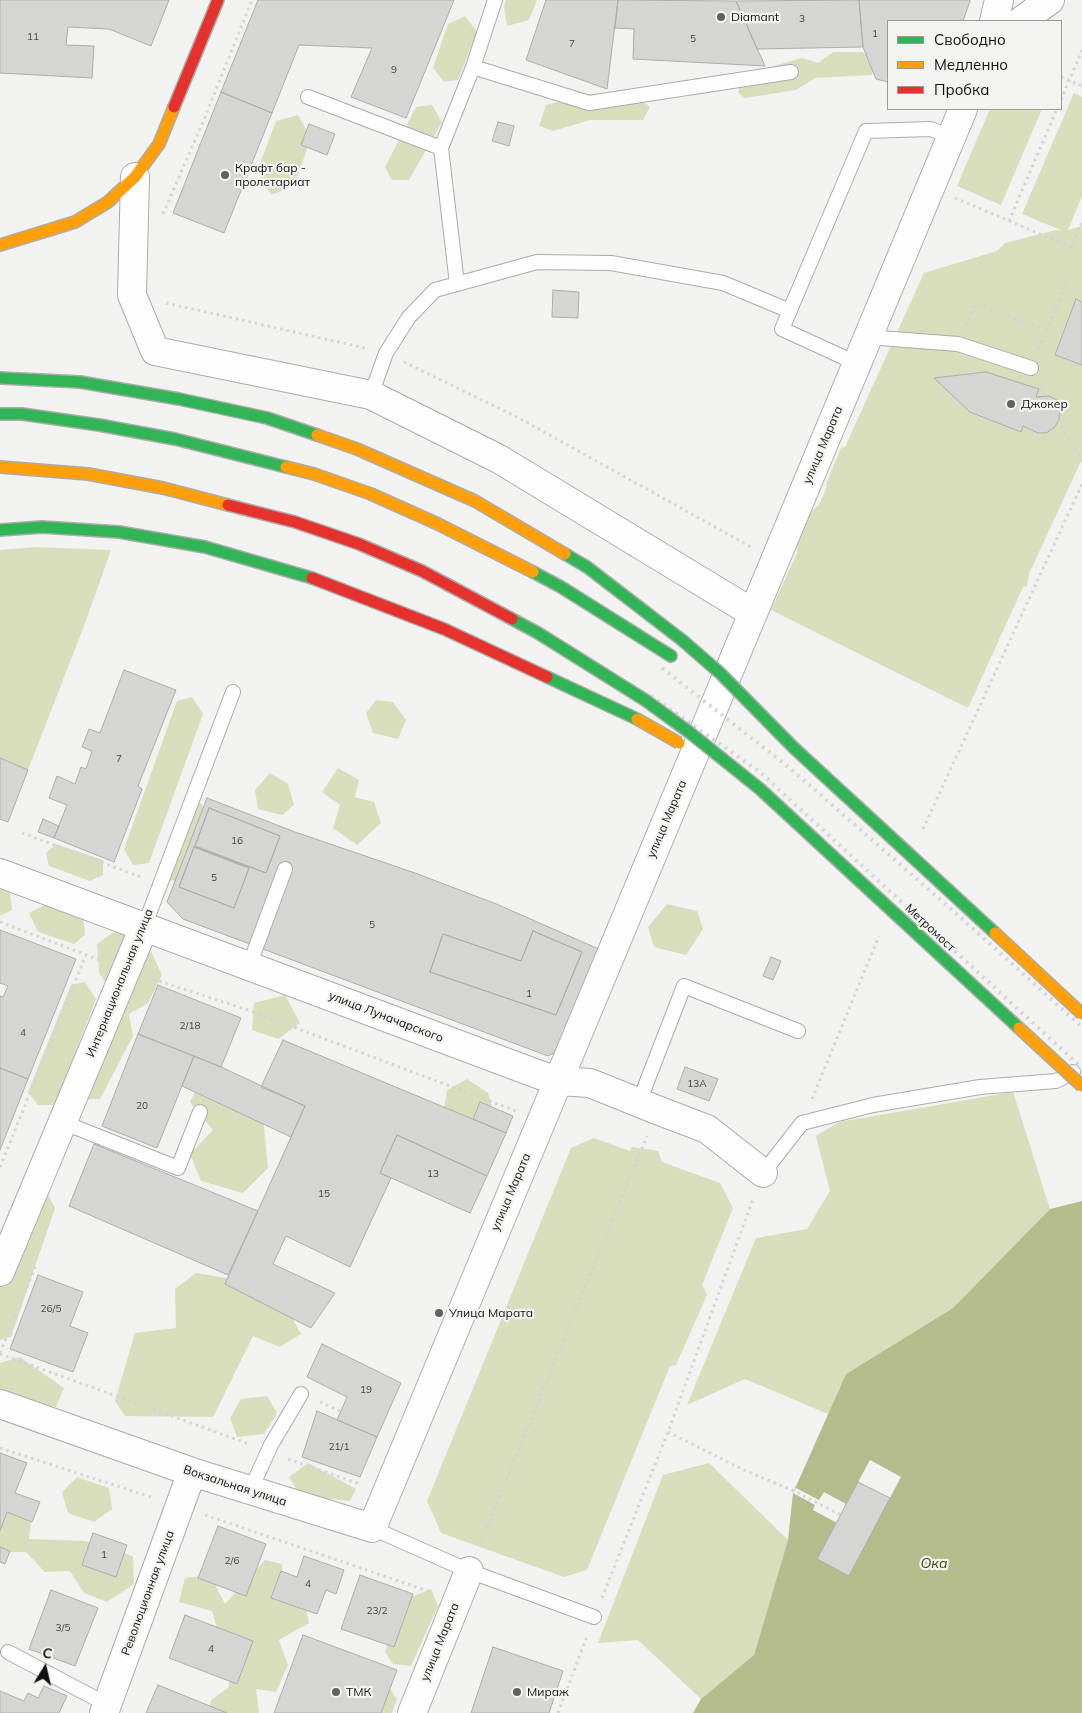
<!DOCTYPE html>
<html>
<head>
<meta charset="utf-8">
<style>
  body { margin:0 }
  #map { position:relative; width:1082px; height:1713px; overflow:hidden; background:#f2f3f1; font-family:Mulish,sans-serif }
  canvas { display:block }
  .legend { position:absolute; left:887px; top:20px; width:175px; height:90px; box-sizing:border-box; background:#f3f4f0; border:1px solid #999a97; margin:0; padding:6px 9px; list-style:none; font-size:15px; color:#121211 }
  .legend li { display:flex; align-items:center; gap:10px; height:25px }
  .legend b { width:25px; border:1px solid #999a97 }
  .north { position:absolute; left:20px; top:1643px; width:50px; height:50px; -webkit-text-stroke:4px #f3f4f0; paint-order:stroke; rotate:9deg; font-size:14px; font-weight:700; line-height:20px; text-align:center; color:#121211 }
  .north::after { content:''; display:block; margin:auto; width:18px; height:22px; background:#121211; clip-path:polygon(50% 0,100% 100%,50% 72%,0 100%) }
</style>
</head>
<body>
<div id="map">
<canvas width="1082" height="1713"></canvas>
<ul class="legend">
<li><b style="height:6px;background:#30b455"></b>Свободно</li>
<li><b style="height:6px;background:#ff9f0a"></b>Медленно</li>
<li><b style="height:6px;background:#e5322d"></b>Пробка</li>
</ul>
<div class="north">С</div>
</div>
<script>
const c = document.querySelector('canvas').getContext('2d');
c.lineJoin = 'round';
function paint(path, color) { c.fillStyle = color; c.fill(path, 'evenodd'); }
const shape = rows => new Path2D(rows.map(r => 'M' + r).join(''));
function trace(path, color, width, dash) { c.strokeStyle = color; c.lineWidth = width; c.lineCap = dash ? 'butt' : 'round'; c.setLineDash(dash || []); c.stroke(path); }
function drawText(font, color, halo, rows, align = 'center') {
  c.font = font + ' Mulish,sans-serif'; c.lineWidth = 4.5; c.setLineDash([]); c.textBaseline = 'middle'; c.strokeStyle = halo; c.fillStyle = color; for (const [text, x, y, turn = 0] of rows) {
    c.save(); c.translate(x, y); c.rotate((+turn || 0) * Math.PI / 180); c.textAlign = isNaN(turn) ? turn : align; if (halo) c.strokeText(text, 0, 0); c.fillText(text, 0, 0); c.restore();
  }
}
const green = shape([
  [506,0,537,0,529,20,507,26,504,6],
  [465,16,477,32,458,80,444,82,433,68,448,24],
  [833,52,862,52,876,60,872,75,815,78,796,90,745,98,738,93,743,75,802,58,818,63],
  [1074,93,1082,97,1082,196,1068,230,1082,226,1082,459,1029,574,1027,586,1023,587,968,708,771,610,798,551,796,549,807,515,819,505,827,487,826,484,841,448,845,447,924,273,997,251,1005,243,1056,230,1063,231,1022,214],
  [590,94,641,100,650,107,643,120,590,120,553,131,539,126,546,105],
  [432,105,442,122,409,180,392,180,385,167,416,107],
  [990,109,1042,109,1001,205,957,186],
  [298,115,311,138,294,186,271,195,257,171,276,121],
  [35,547,111,550,84,626,28,770,0,758,0,550],
  [192,697,203,714,149,863,133,865,124,849,177,701],
  [376,700,393,702,406,720,398,739,373,733,366,713],
  [338,768,359,780,355,797,374,802,381,823,357,845,333,828,340,805,322,792],
  [270,773,288,784,294,805,282,815,258,809,255,790],
  [184,803,201,803,211,820,190,878,170,881,161,867],
  [56,844,103,860,103,875,90,881,49,866,46,853],
  [0,879,9,882,12,910,0,916],
  [49,903,83,915,85,935,74,944,38,932,29,913],
  [667,904,697,911,703,929,686,955,654,947,648,927],
  [114,932,146,941,162,975,148,1003,129,1014,133,1036,100,1099,82,1100,122,1006,99,973,97,944],
  [85,982,96,999,55,1105,38,1105,28,1092,71,985],
  [285,995,300,1023,278,1039,252,1030,254,1003],
  [205,1072,263,1117,268,1168,243,1193,201,1181,190,1154,213,1130,190,1102],
  [467,1079,488,1093,493,1111,474,1128,443,1116,447,1090],
  [1013,1092,1050,1209,953,1308,846,1374,828,1414,745,1379,687,1405,756,1238,807,1229,830,1191,816,1136,839,1122],
  [594,1138,630,1151,632,1147,658,1151,662,1162,720,1183,733,1208,702,1285,707,1295,676,1365,670,1366,587,1570,564,1577,441,1533,427,1501,571,1148],
  [47,1193,55,1208,11,1337,0,1340,0,1283],
  [196,1273,276,1286,301,1334,280,1347,253,1336,213,1417,125,1416,115,1401,135,1333,176,1328,175,1289],
  [20,1357,64,1388,56,1407,2,1395,0,1390,0,1363],
  [267,1396,277,1413,264,1434,237,1437,230,1418,241,1399],
  [308,1463,356,1489,350,1501,301,1496,289,1477],
  [709,1463,788,1540,754,1655,701,1699,638,1640,598,1643,663,1475],
  [77,1477,109,1488,112,1509,94,1522,68,1513,62,1492],
  [8,1497,32,1512,29,1539,85,1541,117,1549,133,1557,134,1584,107,1602,84,1593,70,1571,45,1572,26,1552,0,1552,0,1516],
  [265,1560,282,1564,284,1587,304,1597,309,1623,279,1640,288,1665,276,1692,256,1689,259,1713,209,1713,211,1700,228,1688,236,1656,220,1640,212,1611,179,1602,185,1578,210,1575,225,1604],
  [431,1589,438,1606,411,1666,393,1664,385,1652,404,1600],
  [388,1686,397,1699,392,1713,361,1713]
]);
const water = shape([
  [1082,1201,1082,1713,693,1713,701,1699,754,1655,788,1540,793,1493,846,1374,953,1308,1050,1209]
]);
const pier = shape([
  [870,1460,901,1477,849,1576,837,1523,813,1510,815,1505,793,1493,796,1488,819,1500,824,1492,846,1504]
]);
const building = shape([
  [0,0,169,0,151,46,109,29,68,27,66,45,94,46,92,78,0,73,0,0],
  [258,0,454,0,406,118,351,97,372,48,299,45,272,113,221,92,258,0],
  [546,0,618,0,607,89,526,60,546,0],
  [618,0,736,1,765,66,633,59,634,29,615,28,618,0],
  [859,0,863,47,757,49,736,1,859,0],
  [859,0,970,0,970,1,963,21,888,21,888,82,876,79,863,47,859,0],
  [221,92,272,113,224,233,173,213,221,92],
  [498,122,514,126,509,146,492,141,498,122],
  [309,124,335,134,327,155,301,145,309,124],
  [553,290,579,292,578,318,552,317,553,290],
  [1076,299,1082,302,1082,365,1055,355,1076,299],
  [986,372,1039,389,1036,397,1049,396,1057,400,1060,409,1059,420,1054,428,1046,433,1038,433,1023,426,1021,432,970,412,934,378,986,372],
  [124,670,176,690,138,786,142,789,114,862,54,838,67,805,49,798,57,776,75,784,81,767,86,769,92,751,82,747,89,729,100,733,124,670],
  [0,758,28,770,8,822,0,819,0,758],
  [207,798,295,832,415,873,494,903,601,950,559,1051,548,1056,183,919,167,902,207,798],
  [209,808,280,836,266,873,195,846,209,808],
  [194,847,249,868,234,908,179,887,194,847],
  [533,931,582,952,556,1015,430,972,443,934,521,961,533,931],
  [209,808,280,836,266,873,195,846,209,808],
  [43,819,59,826,54,838,38,832,43,819],
  [194,847,249,868,234,908,179,887,194,847],
  [0,930,76,959,28,1079,0,1068,0,996,3,997,8,986,0,983,0,930],
  [533,931,582,952,556,1015,430,972,443,934,521,961,533,931],
  [771,957,781,961,773,980,763,976,771,957],
  [158,985,241,1018,221,1067,138,1034,158,985],
  [138,1034,194,1056,157,1148,102,1126,138,1034],
  [283,1040,506,1133,487,1176,397,1135,380,1173,391,1178,350,1267,286,1236,273,1264,335,1293,311,1328,225,1284,305,1106,261,1087,283,1040],
  [194,1056,221,1067,305,1106,291,1137,182,1086,194,1056],
  [685,1067,718,1079,709,1101,677,1089,685,1067],
  [0,1068,28,1079,0,1150,0,1068],
  [480,1102,513,1116,506,1133,473,1119,480,1102],
  [397,1135,487,1176,470,1213,380,1173,397,1135],
  [94,1144,258,1211,228,1275,69,1206,94,1144],
  [38,1275,83,1292,70,1326,88,1333,73,1372,10,1349,38,1275],
  [322,1344,401,1383,377,1437,337,1420,347,1397,307,1377,322,1344],
  [317,1411,377,1437,360,1477,302,1457,317,1411],
  [0,1453,27,1463,15,1493,40,1502,32,1522,7,1512,0,1531,0,1453],
  [858,1482,890,1498,849,1576,817,1559,858,1482],
  [218,1526,266,1544,246,1596,198,1578,218,1526],
  [93,1533,127,1545,116,1577,82,1565,93,1533],
  [0,1547,10,1551,5,1564,0,1562,0,1547],
  [304,1556,344,1570,336,1594,326,1590,317,1614,271,1598,281,1571,297,1577,304,1556],
  [360,1575,413,1594,394,1647,341,1629,360,1575],
  [51,1590,98,1608,75,1666,29,1649,51,1590],
  [185,1615,253,1641,237,1684,169,1658,185,1615],
  [303,1635,397,1670,381,1713,274,1713,303,1635],
  [493,1647,563,1671,549,1713,471,1713,493,1647],
  [158,1685,227,1713,146,1713,158,1685],
  [44,1686,67,1696,59,1713,0,1713,0,1691,24,1701,28,1693,38,1698,44,1686]
]);
const path = shape([
  [1061,77,1082,86],
  [1061,100,1082,50],
  [955,198,1071,247,1082,222],
  [163,214,203,122,252,0],
  [1009,221,1057,109],
  [166,303,365,348],
  [966,326,975,304,1046,330],
  [1039,349,1067,280],
  [404,362,519,418,751,547],
  [1040,386,1082,462],
  [923,829,1082,484],
  [22,833,141,877],
  [179,892,246,916],
  [0,922,100,960],
  [285,930,553,1023],
  [153,979,251,1011,516,1111],
  [812,1099,879,936],
  [0,1167,86,955],
  [0,1353,36,1265],
  [0,1354,249,1444],
  [320,1402,340,1411],
  [668,1432,746,1471,794,1491,841,1515],
  [0,1448,154,1498],
  [288,1459,360,1484],
  [205,1515,431,1592],
  [479,1546,647,1136],
  [602,1598,668,1432,753,1199],
  [558,1713,587,1636]
]);
const lane = shape([
  [473,67,589,103,791,72],
  [308,97,441,148],
  [457,284,441,148,473,67,495,0],
  [867,337,958,344,1031,368],
  [856,363,782,329,866,131,931,129,950,137],
  [371,395,386,353,409,317,435,290,537,262,611,263,723,283,790,311],
  [144,927,233,692],
  [249,966,285,869],
  [639,1102,684,986,798,1031],
  [62,1122,178,1168,200,1112],
  [763,1173,802,1123,873,1105,980,1087,1056,1081,1073,1072],
  [250,1491,271,1445,301,1394],
  [372,1528,469,1571,594,1617],
  [8,1652,108,1705]
]);
const street = shape([
  [994,21,999,0],
  [1021,21,1050,0],
  [135,177,132,295,155,351,371,395,499,459,753,613],
  [0,873,540,1075,558,1081,590,1083,657,1110,707,1129,763,1173],
  [0,1272,144,927],
  [0,1404,192,1472,372,1528,963,109],
  [104,1713,192,1472],
  [412,1713,469,1571]
]);
const fast = shape([
  [0,378,80,382,179,399,267,418,317,435],
  [0,414,22,414,99,425,175,439,286,467],
  [0,530,42,527,119,532,205,547,312,578],
  [565,554,587,567,682,640],
  [533,572,561,587,671,656],
  [512,619,538,633,645,700],
  [547,677,637,719]
]);
const slow = shape([
  [0,245,75,222,108,202,135,177,159,144,174,107],
  [317,435,357,449,475,501,565,554],
  [0,467,88,474,163,488,228,505],
  [286,467,314,474,371,494,438,524,533,572]
]);
const jam = shape([
  [174,107,218,0],
  [228,505,295,522,359,544,422,571,512,619],
  [312,578,444,629,547,677]
]);
const rail = shape([
  [662,668,791,769,950,908,1082,1027],
  [651,696,760,772,1082,1068]
]);
const fastBridge = shape([
  [682,640,720,673,794,748,995,933],
  [645,700,689,732,760,789,1019,1028]
]);
const slowBridge = shape([
  [637,719,679,743],
  [995,933,1082,1014],
  [1019,1028,1082,1086]
]);
const markers = [
  [721,17,5,"#60615f"],
  [225,175,5,"#60615f"],
  [1011,404,5,"#60615f"],
  [439,1313,5,"#60615f"],
  [336,1692,5,"#60615f"],
  [517,1692,5,"#60615f"]
];
const numberNames = [
  ["3",802,19],
  ["1",875,34],
  ["11",33,37],
  ["5",693,39],
  ["7",572,44],
  ["9",394,70],
  ["7",119,759],
  ["16",237,841],
  ["5",214,878],
  ["5",372,925],
  ["1",529,994],
  ["2/18",190,1026],
  ["4",23,1033],
  ["13А",697,1084],
  ["20",142,1106],
  ["13",433,1174],
  ["15",324,1194],
  ["26/5",51,1309],
  ["19",366,1390],
  ["21/1",339,1447],
  ["1",104,1555],
  ["2/6",232,1561],
  ["4",308,1584],
  ["23/2",377,1611],
  ["3/5",63,1628],
  ["4",211,1649]
];
const poiNames = [
  ["Diamant",731,17],
  ["Крафт бар -",235,168],
  ["пролетариат",235,182],
  ["Джокер",1021,404],
  ["Улица Марата",449,1313],
  ["ТМК",346,1692],
  ["Мираж",527,1692]
];
const streetNames = [
  ["улица Марата",823,445,-67],
  ["улица Марата",667,819,-67],
  ["Метромост",930,928,43],
  ["Интернациональная улица",120,983,-68],
  ["улица Луначарского",386,1017,21],
  ["улица Марата",511,1192,-67],
  ["Вокзальная улица",235,1486,18],
  ["Революционная улица",148,1593,-70],
  ["улица Марата",440,1642,-68]
];
const waterNames = [
  ["Ока",934,1564]
];
paint(green, '#d8ddbc');
paint(water, '#b4bc8b');
paint(pier, '#f2f3f1');
paint(building, '#d5d6d4');
trace(building, '#acacab', 1);
trace(lane, '#abacaa', 16);
trace(street, '#abacaa', 30);
trace(fast, '#abacaa', 14);
trace(slow, '#abacaa', 14);
trace(jam, '#abacaa', 14);
trace(path, '#d3d4d3', 3, [2.5, 4]);
trace(lane, '#fdfdfd', 14);
trace(street, '#fdfdfd', 28);
trace(fast, '#30b455', 11);
trace(slow, '#ff9f0a', 11);
trace(jam, '#e5322d', 11);
trace(rail, '#d5d5d5', 4, [2.5, 5]);
trace(fastBridge, '#abacaa', 14, []);
trace(slowBridge, '#abacaa', 14, []);
trace(fastBridge, '#30b455', 11);
trace(slowBridge, '#ff9f0a', 11);
for (const [x, y, r, color] of markers) { const dot = new Path2D(); dot.arc(x, y, r, 0, 2 * Math.PI); c.fillStyle = color; c.fill(dot); trace(dot, '#f3f4f0', 2); }
drawText('10px', '#434342', null, numberNames);
drawText('12px', '#121211', '#f3f4f0', poiNames, 'left');
drawText('12px', '#121211', '#f3f4f0', streetNames);
drawText('italic 14px', '#404611', '#f3f4f0', waterNames);
</script>
</body>
</html>
